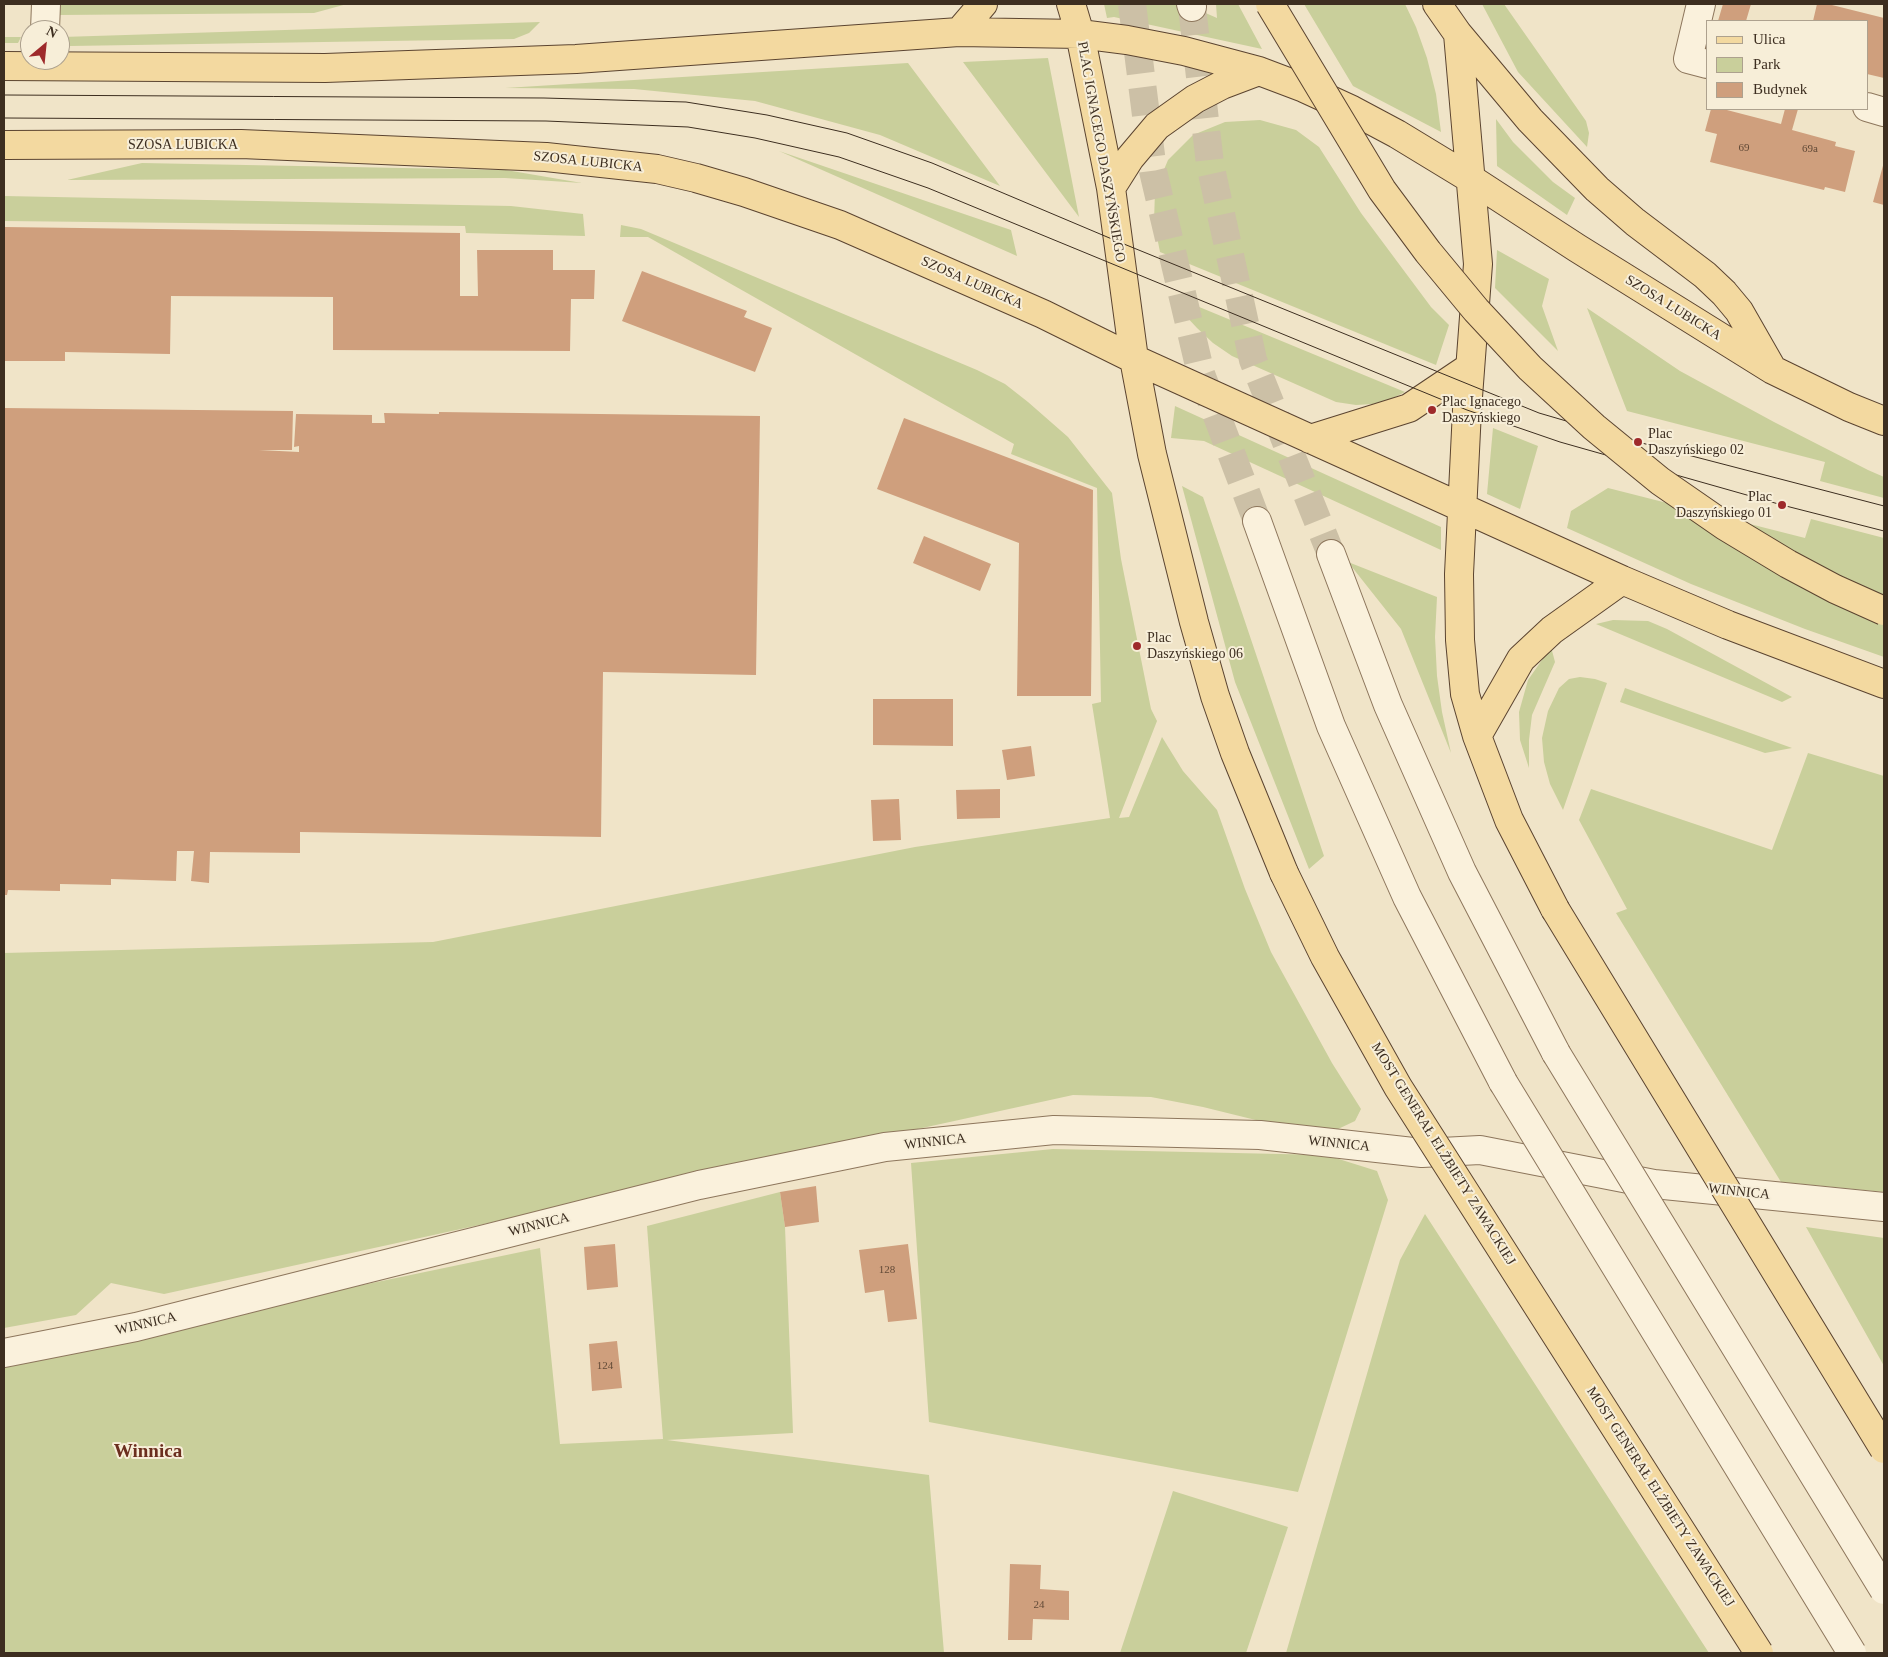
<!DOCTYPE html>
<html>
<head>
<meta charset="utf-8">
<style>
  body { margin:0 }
  #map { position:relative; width:1888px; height:1657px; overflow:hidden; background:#f0e4c8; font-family:"Times New Roman",serif }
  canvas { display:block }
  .frame { position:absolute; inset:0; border:5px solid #3d2e20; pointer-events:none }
  .legend { position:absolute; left:1706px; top:20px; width:162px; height:90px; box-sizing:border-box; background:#f7eed8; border:1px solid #ada18e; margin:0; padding:6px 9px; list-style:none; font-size:15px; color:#3d2e20 }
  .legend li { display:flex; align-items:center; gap:10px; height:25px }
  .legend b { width:25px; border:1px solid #ada18e }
  .north { position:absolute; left:20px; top:20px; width:50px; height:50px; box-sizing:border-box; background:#f7eed8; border:1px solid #ada18e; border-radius:50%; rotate:28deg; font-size:14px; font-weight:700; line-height:20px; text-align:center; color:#3d2e20 }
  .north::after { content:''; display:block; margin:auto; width:18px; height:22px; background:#9e2a2b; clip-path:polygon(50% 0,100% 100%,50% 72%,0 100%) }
</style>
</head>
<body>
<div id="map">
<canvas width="1888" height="1657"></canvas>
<div class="frame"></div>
<ul class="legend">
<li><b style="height:6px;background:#f3d9a0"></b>Ulica</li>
<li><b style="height:14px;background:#c9cf9b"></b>Park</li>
<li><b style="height:14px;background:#cf9f7d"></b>Budynek</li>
</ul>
<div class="north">N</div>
</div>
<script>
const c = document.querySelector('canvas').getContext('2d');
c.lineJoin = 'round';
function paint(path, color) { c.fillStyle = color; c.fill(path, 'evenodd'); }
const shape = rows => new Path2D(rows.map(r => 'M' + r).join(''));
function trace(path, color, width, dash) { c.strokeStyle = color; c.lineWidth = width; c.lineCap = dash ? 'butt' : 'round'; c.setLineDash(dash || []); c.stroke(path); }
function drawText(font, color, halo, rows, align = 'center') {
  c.font = font + ' "Times New Roman",serif'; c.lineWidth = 4; c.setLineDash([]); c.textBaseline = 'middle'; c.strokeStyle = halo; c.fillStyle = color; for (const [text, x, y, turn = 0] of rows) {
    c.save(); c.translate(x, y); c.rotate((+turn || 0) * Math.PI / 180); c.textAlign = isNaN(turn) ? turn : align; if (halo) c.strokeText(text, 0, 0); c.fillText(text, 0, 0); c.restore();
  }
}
const green = shape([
  [59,4,347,4,314,13,59,15],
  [1104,4,1185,4,1217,18,1216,4,1238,4,1262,49,1114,17,1107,18],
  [1304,4,1405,4,1416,27,1427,58,1436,94,1441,132,1353,86],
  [1482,4,1504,4,1586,121,1589,133,1587,147,1518,72],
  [540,22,529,33,514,39,70,46,62,37],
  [4,37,21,37,18,43,4,43],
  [1048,58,1079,217,963,62],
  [908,63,1000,186,880,135,755,101,634,89,505,88],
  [1496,119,1513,142,1553,182,1575,198,1567,215,1497,166],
  [1260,120,1296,130,1319,147,1361,213,1431,307,1449,325,1436,365,1160,252,1154,222,1155,191,1168,160,1193,135,1225,122],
  [779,151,1011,230,1017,256],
  [142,163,506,170,582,183,505,178,67,180],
  [4,196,511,206,583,214,585,236,466,233,465,226,4,221],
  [621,225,641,229,977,370,1005,384,1028,402,1068,437,1112,493,1121,559,1151,709,1157,721,1119,818,1129,817,1162,737,1183,771,1217,810,1245,889,1271,952,1332,1063,1361,1109,1355,1121,1338,1129,1280,1126,1203,1107,1151,1097,1073,1095,164,1294,111,1283,76,1315,4,1328,4,953,433,942,915,847,1110,818,1092,704,1101,702,1097,488,1011,454,1014,444,648,237,620,237],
  [1497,250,1549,279,1542,306,1558,351,1495,288],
  [1175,297,1405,392,1389,400,1373,404,1356,405,1336,402,1232,356,1213,343,1197,328,1184,314],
  [1587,308,1680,371,1774,422,1868,470,1884,477,1884,498,1820,481,1825,462,1627,411],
  [1175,406,1441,527,1441,550,1204,441,1171,438],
  [1493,428,1538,446,1520,509,1487,494],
  [1182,486,1203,497,1324,856,1309,869,1235,682],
  [1608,488,1805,538,1811,519,1884,538,1884,657,1805,629,1691,584,1567,528,1571,511],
  [1348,562,1437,597,1435,637,1437,676,1442,712,1451,753,1401,629],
  [1613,620,1648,621,1667,629,1792,697,1782,702,1596,624],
  [1551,647,1555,662,1532,715,1529,740,1529,768,1520,740,1519,712,1528,680],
  [1580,677,1595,679,1607,683,1563,810,1550,784,1544,762,1542,738,1548,711,1559,688,1569,679],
  [1625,688,1792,748,1765,753,1620,702],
  [1808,753,1884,776,1884,1192,1781,1182,1616,913,1627,909,1579,820,1591,789,1772,850],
  [1053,1149,1326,1155,1377,1171,1388,1200,1298,1492,929,1422,911,1163],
  [780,1192,785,1227,793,1433,667,1440,929,1475,944,1653,4,1653,4,1368,353,1287,540,1248,560,1444,663,1439,647,1226],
  [1425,1214,1606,1494,1709,1653,1286,1653,1400,1260],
  [1806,1227,1884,1238,1884,1366],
  [1173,1491,1288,1527,1246,1653,1120,1653]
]);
const building = shape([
  [1723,4,1751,4,1746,21,1718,21],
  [1817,4,1828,4,1884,18,1884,78,1867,74,1867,21,1813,21],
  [1711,109,1723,109,1781,124,1785,109,1798,109,1792,130,1836,142,1835,146,1855,151,1845,192,1825,187,1824,190,1710,162,1717,134,1705,131],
  [1884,162,1884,205,1873,202],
  [4,227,460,233,460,296,478,296,477,250,553,250,553,270,595,270,594,299,571,299,570,351,333,350,333,297,171,296,170,354,65,352,65,361,4,361],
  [642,271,747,311,744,317,772,328,755,372,622,321],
  [4,408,293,411,292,450,259,450,299,452,299,446,294,447,296,414,372,415,372,423,385,423,384,413,439,414,439,412,760,416,756,675,603,672,601,837,300,832,300,853,210,852,209,883,191,881,194,851,177,851,176,881,111,879,111,885,60,884,60,891,8,890,7,895,4,895],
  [904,418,1093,490,1091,696,1017,696,1019,543,877,489],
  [924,536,991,564,980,591,913,563],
  [873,699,953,699,953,746,873,745],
  [1031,746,1035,776,1007,780,1002,750],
  [1000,789,1000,818,957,819,956,790],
  [899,799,901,840,873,841,871,800],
  [816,1186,819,1222,785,1227,780,1192],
  [615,1244,618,1287,587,1290,584,1247],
  [908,1244,917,1319,888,1322,884,1290,865,1293,859,1250],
  [617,1341,622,1388,592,1391,589,1344],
  [1010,1564,1041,1565,1040,1589,1069,1591,1069,1620,1033,1619,1032,1640,1008,1640]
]);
const tertiaryTunnel = shape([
  [1132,4,1153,171,1201,374,1257,521],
  [1192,7,1210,164,1253,360,1331,554]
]);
const minor = shape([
  [1701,4,1688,59,1707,64],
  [45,30,46,4],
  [1867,107,1884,112],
  [4,1353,136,1327,699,1185,885,1147,1054,1130,1260,1135,1422,1153,1480,1150,1654,1184,1884,1207]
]);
const tertiary = shape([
  [1191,4,1192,7],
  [1257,521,1331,726,1407,897,1503,1082],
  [1331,554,1388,705,1462,872,1556,1053]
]);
const primary = shape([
  [1071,4,1080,34,1111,188,1134,359,1152,454,1194,622,1215,696,1235,753,1284,873],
  [1437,4,1458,34,1530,120,1597,189,1635,222,1705,275,1724,293,1739,311,1771,367],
  [959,32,983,4],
  [1458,34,1478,264,1467,410,1459,574,1460,640,1465,694,1477,736,1509,820,1555,909],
  [4,66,325,68,576,59,959,32,1080,34,1127,40,1184,51,1259,71,1304,88,1352,110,1397,134,1471,179,1577,248,1773,370,1849,407,1884,421],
  [4,145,241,144,546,157,657,169,696,178,744,192,840,225,1043,314,1134,359,1622,580,1728,625,1884,684],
  [1111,188,1130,158,1157,126,1195,99,1222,85,1259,71],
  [1310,439,1409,408,1470,367],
  [1477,736,1521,659,1552,630,1622,580]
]);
const tram = shape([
  [4,95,544,98,686,102,767,115,847,133,932,163,1119,242,1539,413,1638,442,1884,506],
  [4,118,546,121,688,127,755,138,839,157,928,188,1467,410,1560,442,1782,505,1884,531]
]);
const tertiaryBridge = shape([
  [1556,1053,1884,1590],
  [1503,1082,1852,1653]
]);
const primaryBridge = shape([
  [1270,4,1382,190,1428,252,1476,310,1530,368,1594,427,1660,481,1725,526,1788,564,1835,589,1884,611],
  [1284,873,1325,957,1398,1087,1759,1653],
  [1555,909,1884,1449]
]);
const markers = [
  [1432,410,5,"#9e2a2b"],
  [1638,442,5,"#9e2a2b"],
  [1782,505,5,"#9e2a2b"],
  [1137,646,5,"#9e2a2b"]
];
const numberNames = [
  ["69",1744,148],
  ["69a",1810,149],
  ["128",887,1270],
  ["124",605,1366],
  ["24",1039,1605]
];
const streetNames = [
  ["SZOSA LUBICKA",183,145],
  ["PLAC IGNACEGO DASZYŃSKIEGO",1101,152,80],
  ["SZOSA LUBICKA",588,162,6],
  ["SZOSA LUBICKA",972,283,24],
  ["SZOSA LUBICKA",1673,308,32],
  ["WINNICA",935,1142,-6],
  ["WINNICA",1339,1144,6],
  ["MOST GENERAŁ ELŻBIETY ZAWACKIEJ",1443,1154,58],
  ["WINNICA",1739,1192,6],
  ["WINNICA",539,1225,-14],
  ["WINNICA",146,1324,-13],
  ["MOST GENERAŁ ELŻBIETY ZAWACKIEJ",1660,1497,57]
];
const poiNames = [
  ["Plac Ignacego",1442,402],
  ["Daszyńskiego",1442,418],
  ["Plac",1648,434],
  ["Daszyńskiego 02",1648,450],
  ["Plac",1772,497,"right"],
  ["Daszyńskiego 01",1772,513,"right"],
  ["Plac",1147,638],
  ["Daszyńskiego 06",1147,654]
];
const districtNames = [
  ["Winnica",148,1452]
];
paint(green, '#c9cf9b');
paint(building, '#cf9f7d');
trace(tertiaryTunnel, '#ccc0a6', 28, [28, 14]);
trace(minor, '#8d765c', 30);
trace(tertiary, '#8d765c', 30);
trace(primary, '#5b4430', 30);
trace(minor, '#faf1dc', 28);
trace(tertiary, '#faf1dc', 28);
trace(primary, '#f3d9a0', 28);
trace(tram, '#3d2e20', 1);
trace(tertiaryBridge, '#8d765c', 30, []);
trace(primaryBridge, '#5b4430', 30, []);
trace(tertiaryBridge, '#faf1dc', 28);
trace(primaryBridge, '#f3d9a0', 28);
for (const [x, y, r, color] of markers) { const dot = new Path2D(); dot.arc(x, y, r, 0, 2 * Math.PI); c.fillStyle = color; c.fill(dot); trace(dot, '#f7eed8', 2); }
drawText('11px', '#624a37', null, numberNames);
drawText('14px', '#3d2e20', '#f7eed8', streetNames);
drawText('14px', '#3d2e20', '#f7eed8', poiNames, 'left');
drawText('bold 19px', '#6b2e1e', '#f7eed8', districtNames);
</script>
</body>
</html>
